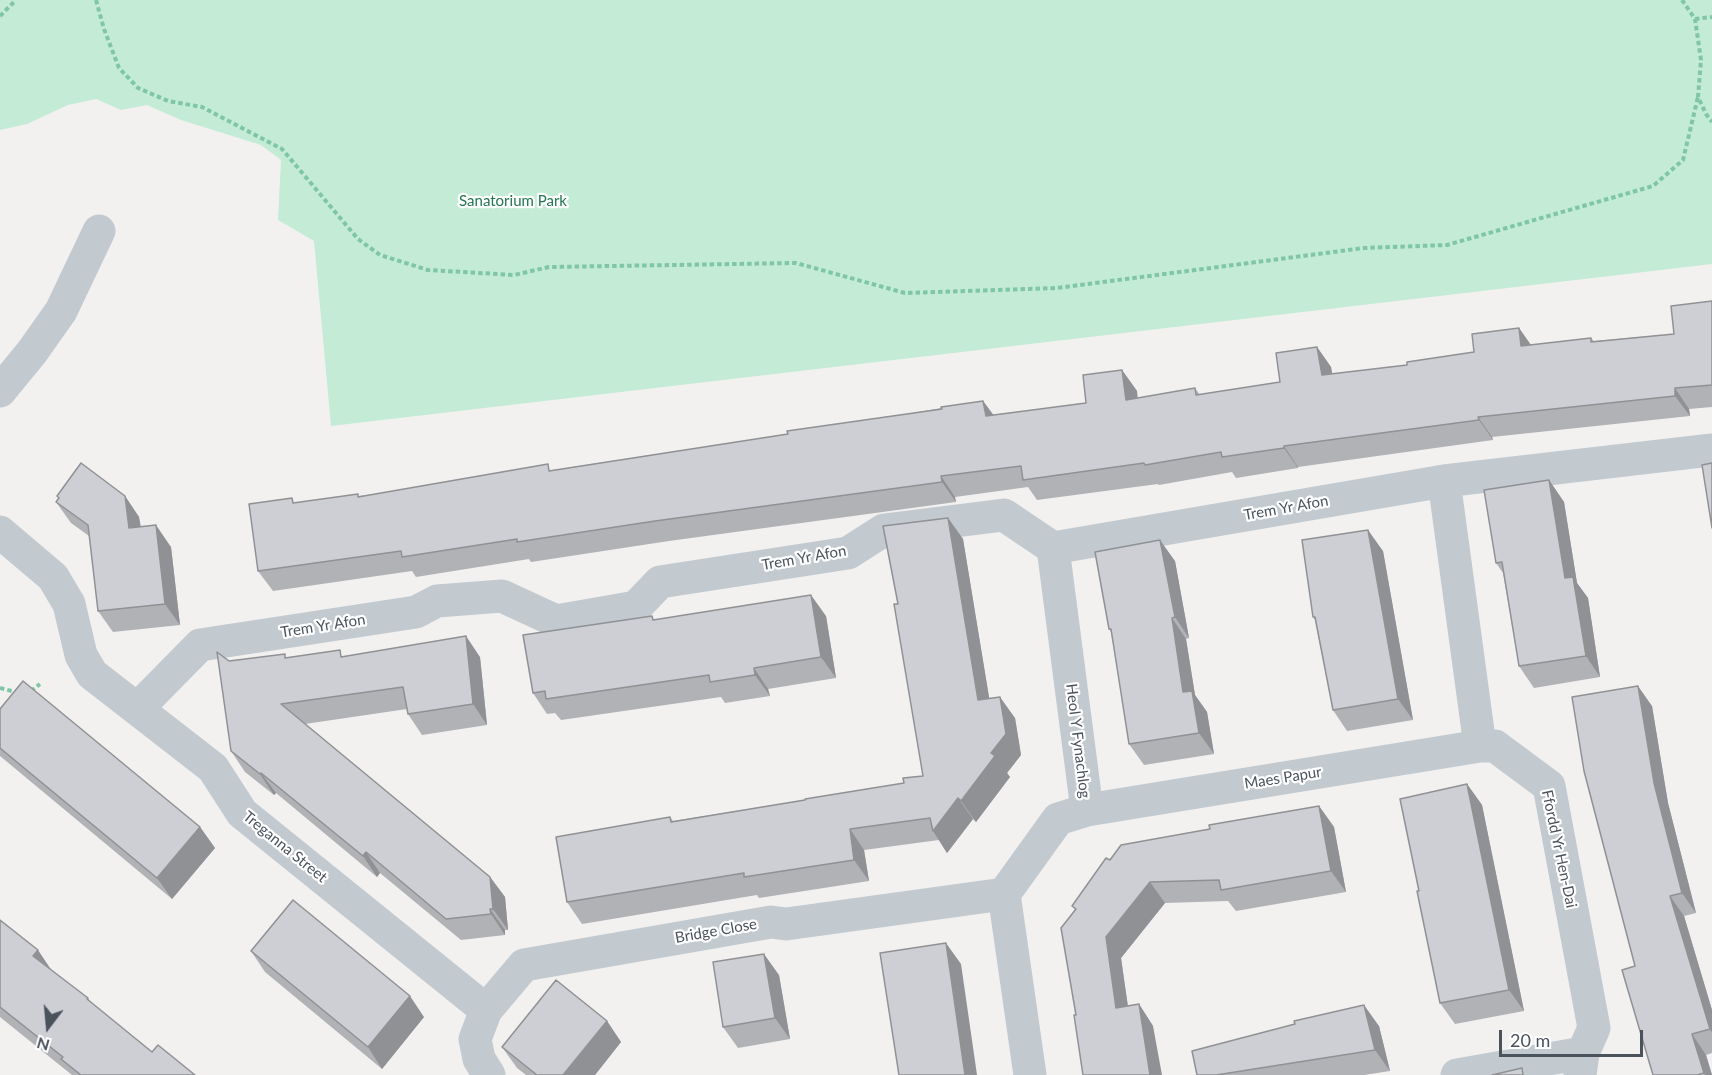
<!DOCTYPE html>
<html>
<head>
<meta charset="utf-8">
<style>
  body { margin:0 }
  #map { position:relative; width:1712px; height:1075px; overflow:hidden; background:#f2f1f0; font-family:Lato,sans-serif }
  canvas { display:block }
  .north { position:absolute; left:18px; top:997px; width:60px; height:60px; -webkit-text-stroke:4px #fff; paint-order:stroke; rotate:196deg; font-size:16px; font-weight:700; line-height:24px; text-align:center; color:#4a525c }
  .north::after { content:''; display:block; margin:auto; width:21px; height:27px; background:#4a525c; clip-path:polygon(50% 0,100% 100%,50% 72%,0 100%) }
  .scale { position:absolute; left:1499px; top:1030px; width:144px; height:27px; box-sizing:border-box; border:3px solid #4a525c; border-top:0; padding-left:8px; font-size:18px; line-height:21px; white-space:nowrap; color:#4a525c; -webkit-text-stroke:4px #fff; paint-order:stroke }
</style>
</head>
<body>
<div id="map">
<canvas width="1712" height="1075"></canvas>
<div class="north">N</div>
<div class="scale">20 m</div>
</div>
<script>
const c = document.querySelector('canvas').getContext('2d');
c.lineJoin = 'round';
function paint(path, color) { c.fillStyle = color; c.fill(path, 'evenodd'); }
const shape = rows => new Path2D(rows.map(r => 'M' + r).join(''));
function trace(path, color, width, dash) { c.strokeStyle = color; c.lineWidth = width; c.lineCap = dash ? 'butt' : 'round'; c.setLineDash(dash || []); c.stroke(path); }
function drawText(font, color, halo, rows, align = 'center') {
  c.font = font + ' Lato,sans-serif'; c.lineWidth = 4.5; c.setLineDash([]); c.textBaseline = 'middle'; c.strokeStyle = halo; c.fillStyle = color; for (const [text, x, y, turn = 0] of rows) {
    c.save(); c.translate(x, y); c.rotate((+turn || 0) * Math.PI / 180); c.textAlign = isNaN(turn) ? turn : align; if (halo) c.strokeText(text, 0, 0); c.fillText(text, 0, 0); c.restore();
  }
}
const green = shape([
  [0,0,1712,0,1712,264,331,426,314,241,278,220,281,160,261,145,181,120,147,105,121,110,96,99,68,105,27,124,0,130]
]);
const path = shape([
  [96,0,104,29,119,68,138,88,168,101,202,107,282,149,358,239,380,255,428,270,514,275,549,267,796,263,905,293,1057,288,1364,248,1447,245,1653,186,1683,160,1698,97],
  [1682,0,1695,19,1701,60,1698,97,1706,114,1712,122],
  [0,16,16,0],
  [1695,19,1712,17],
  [0,688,19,693],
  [31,691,40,684]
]);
const minor = shape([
  [0,391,32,352,61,311,99,231],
  [1444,481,1480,746,1495,746,1549,786,1594,1028,1583,1053,1580,1075],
  [0,532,53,577,69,604,81,655,92,674,213,768,242,813,486,1010,475,1039,479,1059,489,1075],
  [138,708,200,645,416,612,437,601,502,596,556,621,636,607,660,582,848,553,884,530,1004,515,1053,548,1444,481,1712,450],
  [1087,810,1480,746],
  [486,1010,524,965,771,922,786,924,1004,894],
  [1030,1075,1004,894,1058,819,1087,810,1053,548],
  [1457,1075,1583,1053]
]);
const wall = shape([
  [1712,301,1712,407,1689,409,1690,416,1492,437,1493,440,1298,467,1298,468,1236,478,1232,472,1159,485,1158,484,1037,500,1028,487,955,497,956,502,669,541,531,562,529,559,416,577,412,571,273,591,258,571,359,496,553,470,788,434,983,401,993,415,1086,403,1122,370,1137,391,1137,398,1195,388,1200,395,1280,382,1317,347,1331,367,1332,374,1407,365,1474,352,1519,328,1531,345,1591,338,1594,341,1674,334],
  [1549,480,1564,502,1577,583,1588,598,1600,677,1534,688,1519,666,1503,573,1496,563],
  [125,496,139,517,141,527,171,547,180,625,113,632,98,611,89,536,71,523,56,502],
  [948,518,963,539,989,698,1015,718,1021,755,1007,773,1010,777,976,822,973,819,947,853,939,840,864,850,869,881,759,898,757,895,582,924,567,902,670,817,673,821,805,800,904,783,923,776,898,604],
  [1383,551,1413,720,1347,731,1333,710,1315,620,1313,617],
  [1175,561,1189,638,1186,639,1195,695,1207,712,1214,754,1144,765,1129,744,1111,632,1109,629],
  [826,616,836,678,768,689,770,696,725,703,721,697,561,720,555,713,547,714,533,693,655,620],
  [345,656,480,657,487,725,422,735,408,714,407,709,305,724,490,877,505,897,508,930,505,930,505,935,461,940,380,873,377,877,276,793,274,795,245,772,231,751,229,661,287,657],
  [1652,706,1668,803,1696,913,1684,916,1712,1010,1712,1053,1706,1055,1712,1075,1653,1075],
  [0,709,200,827,215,848,172,899,0,756],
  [1467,784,1482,805,1524,1011,1455,1024,1440,1003,1419,891],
  [1319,806,1334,827,1346,892,1236,911,1228,901,1165,903,1121,958,1128,1006,1139,1004,1153,1026,1076,1015,1075,910,1072,906,1110,860,1210,829],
  [0,920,51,970,88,998,91,1003,152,1052,195,1075,72,1075,0,1017],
  [251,951,424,1017,382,1069,265,972],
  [779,975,790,1039,738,1048,723,1027],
  [607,1021,621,1042,595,1075,526,1075,517,1068,502,1047],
  [1295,1024,1379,1026,1390,1071,1364,1075,1197,1075]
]);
const shadedWall = shape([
  [1519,328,1533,348,1521,346],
  [1317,347,1331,367,1336,395,1322,375],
  [1122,370,1137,391,1140,420,1126,400],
  [1675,388,1689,409,1690,416,1675,396],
  [983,401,998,421,986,416],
  [1478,417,1492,437,1493,440,1479,420],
  [1284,446,1298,467,1298,468,1284,448],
  [941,476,955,497,956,502,942,482],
  [1549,480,1564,502,1577,583,1588,598,1600,677,1586,656,1565,578],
  [125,496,139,517,144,549,129,528],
  [948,518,963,539,993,721,978,700],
  [156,525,171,547,180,625,165,604],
  [1368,530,1383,551,1413,720,1398,699],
  [1160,540,1175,561,1189,638,1175,617],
  [811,595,826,616,836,678,821,657],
  [1172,618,1186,639,1195,695,1207,712,1214,754,1199,733,1183,692],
  [466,636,480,657,487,725,473,704],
  [754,668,768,689,770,696,755,675],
  [1638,686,1652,706,1668,803,1696,913,1682,893,1654,783],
  [1000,697,1015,718,1021,755,1007,773,1010,777,976,822,961,801,991,753],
  [261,773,276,793,274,795,260,774],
  [1467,784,1482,805,1524,1011,1509,990],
  [958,798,973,819,947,853,933,831],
  [1319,806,1334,827,1346,892,1331,871],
  [200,827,215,848,172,899,157,878],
  [850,829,864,850,869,881,854,860],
  [366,852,380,873,377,877,363,856],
  [490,877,505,897,508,930,493,909],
  [1150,882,1165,903,1121,958,1131,1029,1116,1008,1106,937],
  [1670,896,1684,916,1712,1010,1712,1033,1710,1029],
  [490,909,505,930,505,935,491,914],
  [946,943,961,964,977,1075,965,1075],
  [38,950,52,971,33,956],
  [764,954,779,975,790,1039,775,1018],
  [410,996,424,1017,382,1069,368,1047],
  [1139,1004,1153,1026,1162,1075,1150,1075],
  [1364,1005,1379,1026,1390,1071,1375,1050],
  [607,1021,621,1042,595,1075,563,1075],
  [1692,1034,1706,1055,1712,1075,1705,1075,1704,1073]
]);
const building = shape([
  [1712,301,1712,385,1675,388,1675,396,1478,417,1479,420,1284,446,1284,448,1222,457,1221,452,1145,465,1144,463,1023,480,1021,466,941,476,942,482,655,521,517,542,517,539,402,557,401,551,258,571,249,504,292,498,293,503,358,494,358,497,548,464,549,471,788,434,787,431,942,409,941,407,983,401,986,416,1086,403,1083,375,1122,370,1126,400,1195,388,1196,395,1280,382,1276,353,1317,347,1322,375,1407,365,1407,362,1474,352,1472,334,1519,328,1521,346,1591,338,1591,342,1674,334,1671,306,1712,301],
  [81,463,125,496,129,528,156,525,165,604,98,611,88,525,56,502,59,498,57,496,81,463],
  [1712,463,1712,528,1702,465,1712,463],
  [1549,480,1565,578,1573,577,1586,656,1519,666,1502,562,1496,563,1484,490,1549,480],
  [948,518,978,700,1000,697,1006,734,991,753,995,756,961,801,958,798,933,831,930,818,850,829,854,860,744,877,744,873,567,902,556,837,670,817,671,822,805,800,805,799,904,783,903,778,923,776,894,604,898,604,883,526,948,518],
  [1368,530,1398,699,1333,710,1315,617,1313,617,1302,540,1368,530],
  [1160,540,1175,617,1172,618,1183,692,1192,691,1199,733,1129,744,1111,629,1109,629,1095,552,1160,540],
  [811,595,821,657,754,668,755,675,710,682,709,675,546,699,545,691,533,693,523,635,652,616,653,620,811,595],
  [466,636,473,704,408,714,403,687,281,704,490,877,493,909,490,909,491,914,446,919,366,852,363,856,261,773,260,774,231,751,217,652,229,661,285,654,285,658,340,650,341,657,466,636],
  [23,681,200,827,157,878,0,748,0,709,23,681],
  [1638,686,1654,783,1682,893,1670,896,1710,1029,1692,1034,1704,1073,1697,1075,1653,1075,1622,970,1635,966,1584,771,1572,697,1638,686],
  [1467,784,1509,990,1440,1003,1417,891,1419,891,1400,799,1467,784],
  [1319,806,1331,871,1221,890,1219,880,1150,882,1106,937,1116,1008,1139,1004,1150,1075,1083,1075,1074,1015,1076,1015,1061,928,1076,909,1072,906,1106,858,1110,860,1121,845,1210,829,1209,825,1319,806],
  [293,900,410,996,368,1047,251,951,293,900],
  [0,920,38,950,33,956,88,998,87,999,152,1052,158,1045,195,1075,81,1075,61,1059,63,1057,0,1007,0,920],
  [946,943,965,1075,899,1075,880,953,946,943],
  [764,954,775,1018,723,1027,713,962,764,954],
  [556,980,607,1021,563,1075,537,1075,502,1047,556,980],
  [1364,1005,1375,1050,1216,1075,1197,1075,1192,1051,1295,1024,1294,1021,1364,1005],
  [1522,1068,1523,1075,1492,1075,1522,1068]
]);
const parkNames = [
  ["Sanatorium Park",513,201]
];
const streetNames = [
  ["Trem Yr Afon",1286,508,-10],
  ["Trem Yr Afon",804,558,-10],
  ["Trem Yr Afon",323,626,-9],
  ["Heol Y Fynachlog",1078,741,83],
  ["Maes Papur",1283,778,-9],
  ["Treganna Street",285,847,39],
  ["Ffordd Yr Hen-Dai",1559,849,78],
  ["Bridge Close",716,931,-10]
];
paint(green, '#c4ebd5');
trace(path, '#7fc6a7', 4, [4.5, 3]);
trace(minor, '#c2cad0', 33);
paint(wall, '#b1b2b6');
paint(shadedWall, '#909194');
paint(building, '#cecfd4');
trace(building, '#909194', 1.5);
drawText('15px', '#217751', '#fff', parkNames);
drawText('15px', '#4a525c', '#fff', streetNames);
</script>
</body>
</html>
